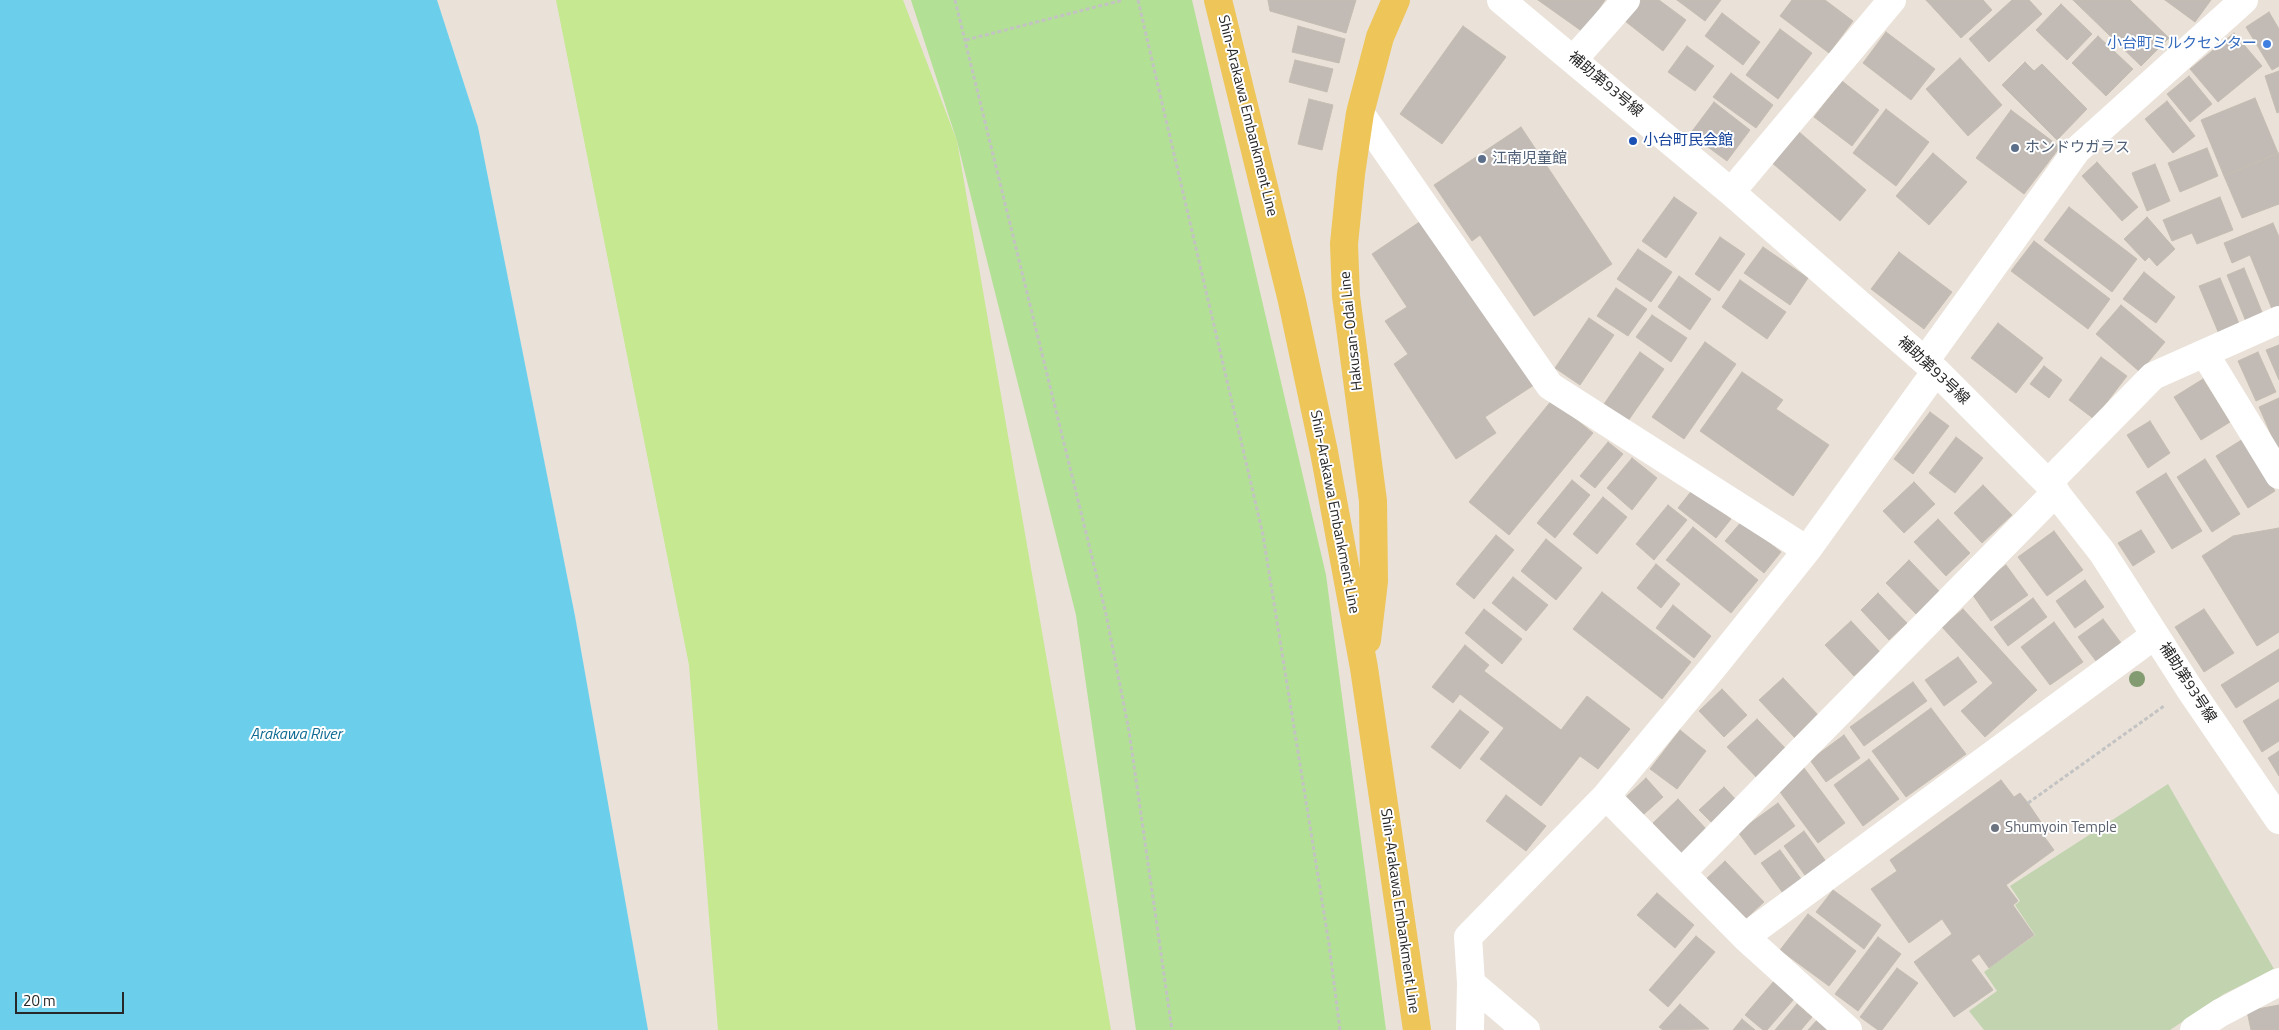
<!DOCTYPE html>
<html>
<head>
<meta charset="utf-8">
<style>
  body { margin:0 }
  #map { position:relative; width:2279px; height:1030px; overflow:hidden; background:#eae1d8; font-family:"Titillium Web",sans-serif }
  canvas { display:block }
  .scale { position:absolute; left:15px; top:992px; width:109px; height:22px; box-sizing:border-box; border:2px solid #272727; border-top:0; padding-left:6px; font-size:15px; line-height:18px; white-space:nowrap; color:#272727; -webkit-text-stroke:4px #fff; paint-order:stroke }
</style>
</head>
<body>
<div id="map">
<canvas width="2279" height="1030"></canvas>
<div class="scale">20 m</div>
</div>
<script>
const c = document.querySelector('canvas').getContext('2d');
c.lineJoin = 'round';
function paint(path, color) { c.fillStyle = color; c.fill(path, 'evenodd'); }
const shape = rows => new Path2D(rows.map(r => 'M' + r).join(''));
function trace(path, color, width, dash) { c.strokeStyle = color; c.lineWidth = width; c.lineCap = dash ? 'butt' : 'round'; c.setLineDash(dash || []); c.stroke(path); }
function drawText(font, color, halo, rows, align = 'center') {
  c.font = font + ' "Titillium Web","Noto Sans JP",sans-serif'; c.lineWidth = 4; c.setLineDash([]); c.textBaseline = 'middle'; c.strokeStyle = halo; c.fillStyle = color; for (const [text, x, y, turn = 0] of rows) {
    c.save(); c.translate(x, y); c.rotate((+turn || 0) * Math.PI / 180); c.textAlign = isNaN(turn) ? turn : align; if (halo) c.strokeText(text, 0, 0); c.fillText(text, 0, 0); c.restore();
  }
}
const green = shape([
  [911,0,1192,0,1326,575,1386,1030,1136,1030,1076,615,957,141]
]);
const cemetery = shape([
  [2168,784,2274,969,2224,994,2170,1030,1984,1030,1969,1011,1997,991,1984,972,2035,935,2015,905,2020,901,2010,886]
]);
const pitch = shape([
  [556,0,903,0,957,141,1111,1030,718,1030,689,665]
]);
const water = shape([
  [0,0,437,0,478,127,575,616,648,1030,0,1030]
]);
const building = shape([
  [1268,0,1356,0,1346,33,1270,11,1268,0],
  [1538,0,1605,0,1583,32,1538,0],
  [1641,0,1659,0,1686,20,1663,51,1625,21,1641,0],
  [1677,0,1721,0,1705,21,1677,0],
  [1792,0,1825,0,1853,21,1829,53,1780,16,1792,0],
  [1926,0,1983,0,1992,10,1961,38,1926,0],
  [2012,0,2029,0,2042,14,1989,62,1969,39,2012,0],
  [2073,0,2130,0,2169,38,2141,66,2073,0],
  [2165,0,2211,0,2195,22,2165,0],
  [2061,4,2092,34,2067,60,2036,30,2061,4],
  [2269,12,2279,29,2279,66,2272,70,2246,27,2269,12],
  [1722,13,1760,42,1743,65,1705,36,1722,13],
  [1298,26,1345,39,1339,63,1292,52,1298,26],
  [1463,26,1506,57,1442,144,1400,114,1463,26],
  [1780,29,1812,53,1778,99,1746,75,1780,29],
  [1886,32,1935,69,1911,100,1863,63,1886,32],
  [2234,33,2262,66,2218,102,2190,69,2234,33],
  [2098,36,2133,69,2106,96,2072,63,2098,36],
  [1687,46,1714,66,1695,91,1668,72,1687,46],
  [1960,58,2002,105,1968,136,1926,89,1960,58],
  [1295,60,1333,69,1327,92,1289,82,1295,60],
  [2025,62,2034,71,2042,64,2087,109,2057,140,2002,85,2025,62],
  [2279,71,2279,112,2277,113,2265,76,2279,71],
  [1731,73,1773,105,1756,128,1713,97,1731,73],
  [2189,76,2212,104,2190,122,2167,94,2189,76],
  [1842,81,1879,110,1852,146,1814,117,1842,81],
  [2255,98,2278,153,2224,176,2201,120,2255,98],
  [1309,99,1333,105,1322,150,1298,144,1309,99],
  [2167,101,2195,136,2173,153,2145,119,2167,101],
  [1714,102,1750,130,1727,161,1690,134,1714,102],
  [1886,109,1929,142,1896,186,1853,153,1886,109],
  [2011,110,2060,147,2024,194,1976,158,2011,110],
  [1521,127,1612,264,1534,316,1480,235,1472,241,1434,185,1521,127],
  [1798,131,1866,190,1840,221,1771,162,1798,131],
  [2207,148,2218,176,2180,192,2168,163,2207,148],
  [1933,153,1967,182,1929,225,1896,196,1933,153],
  [2279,153,2279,204,2242,218,2224,176,2279,153],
  [2097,162,2138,207,2122,221,2082,176,2097,162],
  [2155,164,2170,201,2147,211,2132,173,2155,164],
  [1674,197,1697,213,1666,258,1642,241,1674,197],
  [2220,197,2233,230,2197,244,2192,233,2172,241,2163,220,2220,197],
  [2069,207,2137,259,2112,292,2044,240,2069,207],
  [2147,217,2175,249,2157,266,2149,257,2145,261,2124,239,2147,217],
  [1424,219,1534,385,1485,417,1496,433,1456,459,1394,364,1408,354,1385,321,1407,307,1372,254,1424,219],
  [2273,223,2279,237,2279,306,2272,309,2250,255,2232,263,2224,243,2273,223],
  [1720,237,1745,254,1719,291,1695,274,1720,237],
  [2034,241,2110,299,2088,329,2011,271,2034,241],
  [1763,247,1808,278,1790,305,1744,273,1763,247],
  [1638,249,1672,272,1651,302,1617,279,1638,249],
  [1899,252,1952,292,1924,329,1871,289,1899,252],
  [2244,268,2264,317,2247,324,2227,275,2244,268],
  [2144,272,2175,297,2156,323,2123,299,2144,272],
  [1679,276,1711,299,1690,330,1658,307,1679,276],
  [2220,278,2240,326,2219,334,2199,286,2220,278],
  [1740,280,1786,312,1767,339,1722,307,1740,280],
  [1616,288,1647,309,1628,336,1597,316,1616,288],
  [2121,305,2165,342,2140,372,2096,334,2121,305],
  [1652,315,1687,338,1671,362,1636,337,1652,315],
  [1589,318,1614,335,1580,385,1555,368,1589,318],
  [1998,323,2043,358,2016,393,1971,358,1998,323],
  [1705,342,1736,364,1684,439,1652,417,1705,342],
  [2279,345,2279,380,2266,350,2279,345],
  [1640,352,1664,369,1628,421,1604,404,1640,352],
  [2258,352,2276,392,2256,401,2238,361,2258,352],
  [2101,357,2127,376,2094,419,2069,400,2101,357],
  [2044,366,2062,380,2049,398,2030,384,2044,366],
  [1742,372,1783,400,1776,409,1829,445,1793,496,1700,431,1742,372],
  [2203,379,2230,422,2201,440,2174,397,2203,379],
  [2279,398,2279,447,2277,448,2259,407,2279,398],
  [1552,400,1593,433,1509,535,1469,502,1552,400],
  [1930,412,1949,426,1913,474,1894,459,1930,412],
  [2150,421,2170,453,2148,468,2127,435,2150,421],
  [1956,437,1983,458,1955,493,1929,473,1956,437],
  [2243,439,2275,491,2248,508,2216,456,2243,439],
  [1608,442,1623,454,1595,488,1580,476,1608,442],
  [1632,458,1657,478,1632,510,1607,488,1632,458],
  [2205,459,2240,514,2212,532,2177,477,2205,459],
  [2166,473,2202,531,2172,549,2136,492,2166,473],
  [1572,480,1590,495,1555,538,1537,523,1572,480],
  [1914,482,1935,504,1904,533,1883,511,1914,482],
  [1983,485,2012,515,1982,543,1954,513,1983,485],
  [1693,489,1731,519,1716,538,1678,508,1693,489],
  [1603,497,1627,517,1597,554,1573,534,1603,497],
  [1668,505,1687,520,1654,560,1636,544,1668,505],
  [1938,519,1970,553,1946,576,1914,542,1938,519],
  [1742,521,1781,552,1764,573,1725,541,1742,521],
  [1693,527,1758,580,1731,613,1666,560,1693,527],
  [2279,528,2279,632,2257,646,2202,556,2233,536,2279,528],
  [2141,530,2155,552,2133,566,2118,543,2141,530],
  [2054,531,2083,570,2047,596,2018,557,2054,531],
  [1496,535,1514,550,1474,599,1456,584,1496,535],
  [1546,539,1582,568,1556,600,1521,571,1546,539],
  [1909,560,1942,594,1918,616,1886,583,1909,560],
  [1656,564,1680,584,1661,608,1637,588,1656,564],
  [2006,565,2028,595,1991,621,1970,591,2006,565],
  [1513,577,1548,605,1526,631,1492,603,1513,577],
  [2085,580,2104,607,2075,628,2056,601,2085,580],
  [1602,592,1691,662,1662,699,1573,629,1602,592],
  [1878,593,1907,623,1889,640,1861,610,1878,593],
  [2033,598,2047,617,2008,646,1994,627,2033,598],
  [1673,605,1711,636,1694,658,1656,628,1673,605],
  [1484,609,1522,639,1502,664,1465,633,1484,609],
  [1963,609,2037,690,1985,737,1961,711,1993,683,1942,627,1963,609],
  [2204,609,2234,653,2204,672,2175,627,2204,609],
  [2103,619,2121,643,2096,661,2078,637,2103,619],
  [1851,621,1880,652,1854,676,1825,645,1851,621],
  [2054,622,2083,662,2050,685,2021,647,2054,622],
  [1465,645,1489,665,1484,671,1561,730,1587,696,1630,729,1598,769,1580,756,1541,806,1480,759,1504,728,1460,694,1453,703,1432,687,1465,645],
  [2279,649,2279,681,2236,708,2221,685,2279,649],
  [1958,657,1977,682,1944,706,1925,680,1958,657],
  [1783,678,1820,717,1796,739,1759,700,1783,678],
  [1913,682,1927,701,1864,746,1850,727,1913,682],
  [1722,689,1747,715,1724,737,1699,711,1722,689],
  [2279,699,2279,741,2262,752,2243,721,2279,699],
  [1931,708,1966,754,1906,797,1872,751,1931,708],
  [1460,710,1489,732,1460,769,1431,747,1460,710],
  [1757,719,1790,753,1760,781,1727,747,1757,719],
  [1680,730,1706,751,1677,789,1650,769,1680,730],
  [1844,735,1860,758,1826,782,1810,760,1844,735],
  [2279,751,2279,776,2268,758,2279,751],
  [1869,759,1899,799,1863,826,1834,785,1869,759],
  [1804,768,1845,823,1818,843,1777,788,1804,768],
  [1646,778,1663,797,1643,815,1626,797,1646,778],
  [2001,780,2014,797,2020,793,2028,803,2045,828,2040,831,2054,850,2006,885,2018,901,2013,905,2034,935,1989,968,1979,954,1971,960,1993,990,1954,1017,1914,962,1952,934,1942,919,1909,943,1871,889,1897,871,1890,860,2001,780],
  [1724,787,1739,803,1715,826,1699,810,1724,787],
  [1506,795,1546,826,1526,851,1486,821,1506,795],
  [1678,799,1709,832,1684,856,1653,823,1678,799],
  [1778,803,1795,826,1755,855,1738,832,1778,803],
  [1804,831,1827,863,1807,878,1784,846,1804,831],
  [1780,850,1804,883,1785,896,1761,863,1780,850],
  [1725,861,1764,902,1741,923,1703,882,1725,861],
  [1833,890,1881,925,1864,949,1816,912,1833,890],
  [1657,893,1694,925,1675,948,1637,915,1657,893],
  [1808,914,1856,951,1829,986,1780,950,1808,914],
  [1696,936,1715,952,1668,1007,1649,990,1696,936],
  [1878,937,1901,954,1858,1011,1835,994,1878,937],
  [1897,968,1918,983,1882,1030,1878,1030,1860,1017,1897,968],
  [1774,981,1794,999,1767,1030,1763,1030,1745,1015,1774,981],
  [1680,1004,1709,1029,1663,1030,1659,1027,1680,1004],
  [1797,1004,1812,1017,1801,1030,1775,1030,1797,1004],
  [2279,1005,2279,1030,2251,1030,2247,1011,2279,1005],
  [1742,1019,1755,1030,1733,1030,1742,1019],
  [1818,1019,1831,1030,1808,1030,1818,1019]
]);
const path = shape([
  [955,0,1106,614,1129,731,1172,1030],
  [1138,0,1263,535,1329,944,1340,1030],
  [966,40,1123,0],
  [2028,803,2164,706]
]);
const minor = shape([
  [1501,0,1731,192,1936,371,2048,483,2102,552,2189,688,2279,820],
  [1574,59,1626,0],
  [1360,113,1550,386,1807,550],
  [1731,192,1892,0],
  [2205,354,2279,475],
  [1925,361,2077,150,2244,0],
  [2048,483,2153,376,2279,320],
  [1606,796,1745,937,1848,1030],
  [1682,872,2056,492],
  [1745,937,2155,635],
  [1471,983,1526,1030],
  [1470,1030,1471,983,1468,937,1606,796,1715,665,1807,550,1936,371],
  [2194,1030,2220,1013,2279,982]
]);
const major = shape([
  [1218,0,1292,301,1324,452,1364,668,1417,1030],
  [1367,640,1374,581,1373,501,1346,296,1344,244,1351,174,1360,113,1380,37,1396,0]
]);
const trees = [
  [2137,679]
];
const markers = [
  [2267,44,5,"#3f7fe0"],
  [1633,141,5,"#1a4fb4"],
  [2015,148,5,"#5c6f8a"],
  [1482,159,5,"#5c6f8a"],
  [1995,828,5,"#6b7280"]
];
const shopNames = [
  ["小台町ミルクセンター",2257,44]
];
const streetNames = [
  ["補助第93号線",1605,85,40],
  ["Shin-Arakawa Embankment Line",1247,116,76],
  ["Hakusan-Odai Line",1352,331,-96],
  ["補助第93号線",1933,371,43],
  ["Shin-Arakawa Embankment Line",1334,512,79],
  ["補助第93号線",2187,683,57],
  ["Shin-Arakawa Embankment Line",1399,911,82]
];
const transitNames = [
  ["小台町民会館",1643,141]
];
const serviceNames = [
  ["ホンドウガラス",2025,148],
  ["江南児童館",1492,159]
];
const worshipNames = [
  ["Shumyoin Temple",2005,828]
];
const waterNames = [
  ["Arakawa River",296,735]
];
paint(green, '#b2e094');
paint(cemetery, '#c2d3b0');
paint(pitch, '#c6e890');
paint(water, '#6bcfec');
paint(building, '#c2bbb5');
trace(building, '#c4bdb2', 1);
trace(path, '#c3c3c3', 3, [4, 2.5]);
trace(minor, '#fff', 28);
trace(major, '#edc559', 28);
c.fillStyle = '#829b70';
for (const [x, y] of trees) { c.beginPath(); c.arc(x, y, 8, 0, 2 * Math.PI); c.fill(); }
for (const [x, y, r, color] of markers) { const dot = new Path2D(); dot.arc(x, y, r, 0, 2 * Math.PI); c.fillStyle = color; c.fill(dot); trace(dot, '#fff', 2); }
drawText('15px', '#366cbe', '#fff', shopNames, 'right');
drawText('15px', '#272727', '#fff', streetNames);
drawText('15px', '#164399', '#fff', transitNames, 'left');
drawText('15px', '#4e5e75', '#fff', serviceNames, 'left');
drawText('15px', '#5b616d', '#fff', worshipNames, 'left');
drawText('italic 16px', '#0f6b93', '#fff', waterNames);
</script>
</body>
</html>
